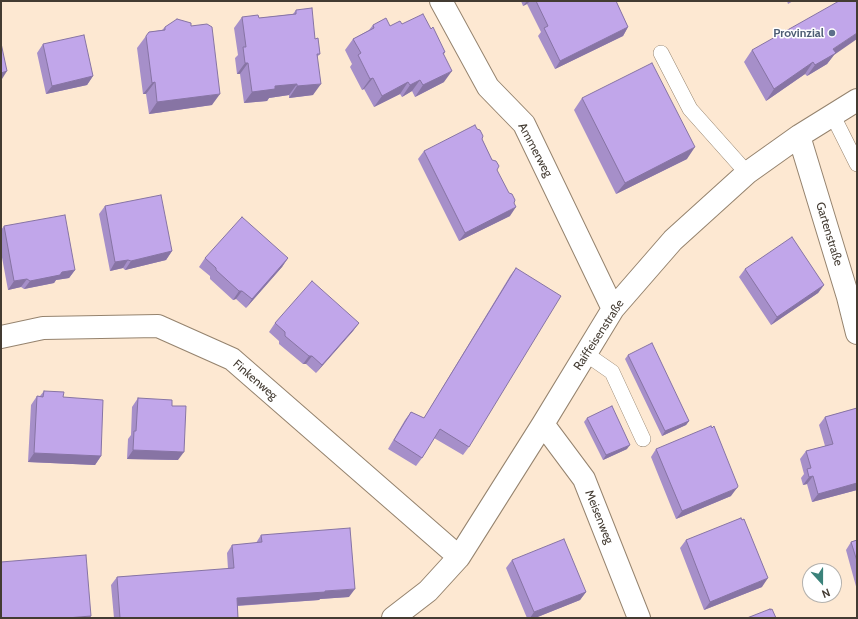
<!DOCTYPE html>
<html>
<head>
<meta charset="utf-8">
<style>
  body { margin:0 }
  #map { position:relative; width:858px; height:619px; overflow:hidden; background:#fde8d2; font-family:Cabin,sans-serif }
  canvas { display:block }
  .frame { position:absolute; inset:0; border:2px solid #433b32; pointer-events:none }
  .north { position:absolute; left:802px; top:563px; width:40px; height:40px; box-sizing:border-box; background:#fff; border:1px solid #b4b1ad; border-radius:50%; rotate:159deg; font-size:11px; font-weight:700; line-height:16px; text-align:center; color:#433b32 }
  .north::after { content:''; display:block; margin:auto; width:14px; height:18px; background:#3b827a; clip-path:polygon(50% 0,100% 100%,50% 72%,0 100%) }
</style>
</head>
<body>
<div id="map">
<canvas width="858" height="619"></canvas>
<div class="frame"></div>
<div class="north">N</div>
</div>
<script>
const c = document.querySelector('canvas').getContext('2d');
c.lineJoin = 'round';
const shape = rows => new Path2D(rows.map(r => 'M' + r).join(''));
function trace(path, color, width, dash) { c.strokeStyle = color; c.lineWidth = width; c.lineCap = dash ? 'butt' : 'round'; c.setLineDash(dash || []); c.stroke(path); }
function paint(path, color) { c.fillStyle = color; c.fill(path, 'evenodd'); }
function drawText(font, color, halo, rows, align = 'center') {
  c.font = font + ' Cabin,sans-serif'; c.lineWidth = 3; c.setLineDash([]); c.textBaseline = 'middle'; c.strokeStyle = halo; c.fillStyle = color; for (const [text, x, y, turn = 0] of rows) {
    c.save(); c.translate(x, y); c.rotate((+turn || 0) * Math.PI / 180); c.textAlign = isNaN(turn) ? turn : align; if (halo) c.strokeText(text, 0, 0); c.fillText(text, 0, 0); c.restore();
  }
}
const service = shape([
  [661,53,690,109,747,173],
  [833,116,857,164],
  [586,354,612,372,643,439]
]);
const minor = shape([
  [441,1,488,87,524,124,613,309],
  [799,136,848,297,857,333],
  [1,337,43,328,158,326,232,359,459,557],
  [543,424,584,479,639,618],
  [393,618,428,591,459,557,543,424,613,309,673,240,747,173,799,136,857,100]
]);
const wall = shape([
  [521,1,616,1,628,27,623,36,555,69,538,36,541,32,527,4,523,6],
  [787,1,793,1,788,4],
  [296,10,315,39,320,54,317,57,313,95,289,98,289,95,269,98,267,101,244,103,240,74,237,74,235,58,238,55,234,28,242,17,259,18,293,14],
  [402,24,431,29,445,52,444,54,444,82,415,97,412,91,402,97,400,94,374,107,364,89,362,90,350,67,352,64,345,50,353,39,369,30,373,25,390,26],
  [191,26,212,105,149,114,146,94,143,94,137,48,149,32,162,30,165,27],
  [43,44,93,76,87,85,46,94,37,53],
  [752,50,834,55,827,64,807,76,805,74,766,101,744,62],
  [582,98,687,159,616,194,574,110],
  [482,139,497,170,510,216,459,241,418,159,424,151],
  [105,206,172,251,166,260,125,270,123,268,110,271,99,214],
  [4,226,75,270,69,278,56,280,54,283,24,289,21,287,8,290,1,252,1,230],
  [205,258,288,258,282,267,246,308,236,299,233,300,210,279,210,276,199,267],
  [516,268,469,447,463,455,434,438,422,458,416,466,388,449,405,420,411,412,424,418,510,276],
  [745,269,824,285,818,293,771,325,739,277],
  [275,323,359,323,353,331,316,373,306,364,303,364,279,344,279,341,269,332],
  [628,355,689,421,686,425,662,436,625,359],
  [44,391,63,397,101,456,95,465,28,462,31,405,37,396,40,396],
  [138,398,172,406,178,460,127,459,128,439,131,435,132,407],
  [857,408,857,490,812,502,807,484,803,485,801,478,804,474,800,459,806,451,825,446,819,425,825,417],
  [587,418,627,449,603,460,584,422],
  [656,449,731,496,676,519,651,457],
  [261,535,349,597,320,599,319,600,238,606,238,618,114,618,111,585,117,577,228,569,227,553,232,545,256,543],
  [686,540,762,587,704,610,680,548],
  [857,540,857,590,846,550,851,542],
  [512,560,586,592,580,600,535,618,527,618,506,568]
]);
const shadedWall = shape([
  [527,1,530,1,527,4,523,6],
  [628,27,623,36,555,69,560,61],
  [857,33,857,39,834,55,827,64,807,76,815,65,833,49],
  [813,62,805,74,766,101,774,89],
  [245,63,248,63,240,74,237,74],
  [7,71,2,79,1,80,1,73],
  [452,71,444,82,415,97,423,85],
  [93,76,87,85,46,94,52,86],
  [373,78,364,89,362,90,370,79],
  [420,80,412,91,402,97,410,85],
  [155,82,146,94,143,94,152,83],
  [408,82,400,94,374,107,382,96],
  [297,84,289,95,269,98,267,101,244,103,252,92,275,86],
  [321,84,313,95,289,98,297,86],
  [220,94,212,105,149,114,157,102],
  [695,147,687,159,616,194,625,183],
  [516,207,510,216,459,241,465,233],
  [172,251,166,260,125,270,131,261],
  [288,258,282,267,246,308,252,299],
  [128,260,123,268,110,271,115,262],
  [75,270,69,278,56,280,54,283,24,289,30,281,62,272],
  [27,279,21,287,8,290,14,281],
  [824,285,818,293,771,325,777,317],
  [239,291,242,291,236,299,233,300],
  [359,323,353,331,316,373,322,365],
  [309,356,312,356,306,364,303,364],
  [689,421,686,425,662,436,665,431],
  [630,445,627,449,603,460,606,455],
  [133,450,184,452,178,460,127,459],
  [34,453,101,456,95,465,28,462],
  [813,476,807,484,803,485,809,477],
  [857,483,857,490,812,502,818,494],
  [737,488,731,496,676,519,682,511],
  [768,578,762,587,704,610,710,602],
  [355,589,349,597,320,599,319,600,231,606,237,598],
  [586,592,580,600,535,618,530,618,534,612],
  [91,616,90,618,67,618]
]);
const building = shape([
  [536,1,616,1,628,27,560,61,544,28,548,26,536,1],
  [839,1,857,1,857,33,833,49,836,53,815,65,813,62,774,89,752,50,839,1],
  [312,8,315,39,318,38,320,54,317,54,321,84,297,86,297,84,275,86,275,89,252,92,248,63,245,63,243,47,246,47,242,17,258,15,259,18,296,14,296,10,312,8],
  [423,14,431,29,433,27,445,52,443,53,452,71,423,85,420,80,410,85,408,82,382,96,373,78,370,79,358,55,361,53,353,39,374,28,373,25,386,18,390,26,400,21,402,24,423,14],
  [177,19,191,23,191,26,207,24,212,27,220,94,157,102,155,82,152,83,146,36,149,32,165,30,165,27,177,19],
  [84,35,93,76,52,86,43,44,84,35],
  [1,43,7,71,1,73,1,43],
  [652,63,695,147,625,183,582,98,652,63],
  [475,125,477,129,480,130,483,136,482,139,492,160,496,161,499,166,497,170,509,193,512,194,515,200,514,203,516,207,465,233,424,151,475,125],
  [161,195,172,251,131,261,128,260,115,262,105,206,161,195],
  [65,215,75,270,62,272,60,275,30,281,27,279,14,281,4,226,65,215],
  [242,217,288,258,252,299,242,291,239,291,216,270,216,268,205,258,242,217],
  [792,237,824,285,777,317,745,269,792,237],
  [516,268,561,296,469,447,440,429,422,458,394,440,411,412,424,418,516,268],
  [312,281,359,323,322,365,312,356,309,356,285,336,285,332,275,323,312,281],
  [652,343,689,421,665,431,628,355,652,343],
  [44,391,64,392,63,397,103,400,101,456,34,453,37,396,43,397,44,391],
  [138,398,172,400,172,406,186,406,184,452,133,450,134,431,136,431,138,398],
  [612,406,630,445,606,455,587,418,612,406],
  [857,408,857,483,818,494,813,476,809,477,807,469,811,468,806,451,833,444,825,417,857,408],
  [711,426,712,428,714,426,738,486,737,488,682,511,656,449,711,426],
  [741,518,742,520,744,519,768,578,710,602,686,540,741,518],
  [350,528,355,589,325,591,325,592,237,598,238,618,120,618,117,577,234,568,232,545,262,542,261,535,350,528],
  [564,539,586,592,534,612,512,560,564,539],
  [857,540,857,561,851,542,857,540],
  [86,555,91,616,67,618,1,618,1,562,86,555],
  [770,609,770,610,772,609,776,618,747,618,770,609]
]);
const markers = [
  [832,33,4,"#5c6f8a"]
];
const serviceNames = [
  ["Provinzial",824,33]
];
const streetNames = [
  ["Ammerweg",535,150,62],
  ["Gartenstraße",829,234,73],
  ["Raiffeisenstraße",599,335,-57],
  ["Finkenweg",255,380,41],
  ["Meisenweg",599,517,68]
];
trace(service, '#95836e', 16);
trace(minor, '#95836e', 24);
trace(service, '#fff', 15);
trace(minor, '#fff', 22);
paint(wall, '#a68fc9');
paint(shadedWall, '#8774a4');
paint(building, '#c1a6ea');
trace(building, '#8774a4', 1);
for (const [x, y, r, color] of markers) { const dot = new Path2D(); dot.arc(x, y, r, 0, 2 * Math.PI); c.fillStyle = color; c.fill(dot); trace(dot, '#fff', 1.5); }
drawText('bold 12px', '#4e5e75', '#fff', serviceNames, 'right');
drawText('12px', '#433b32', '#fff', streetNames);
</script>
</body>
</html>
